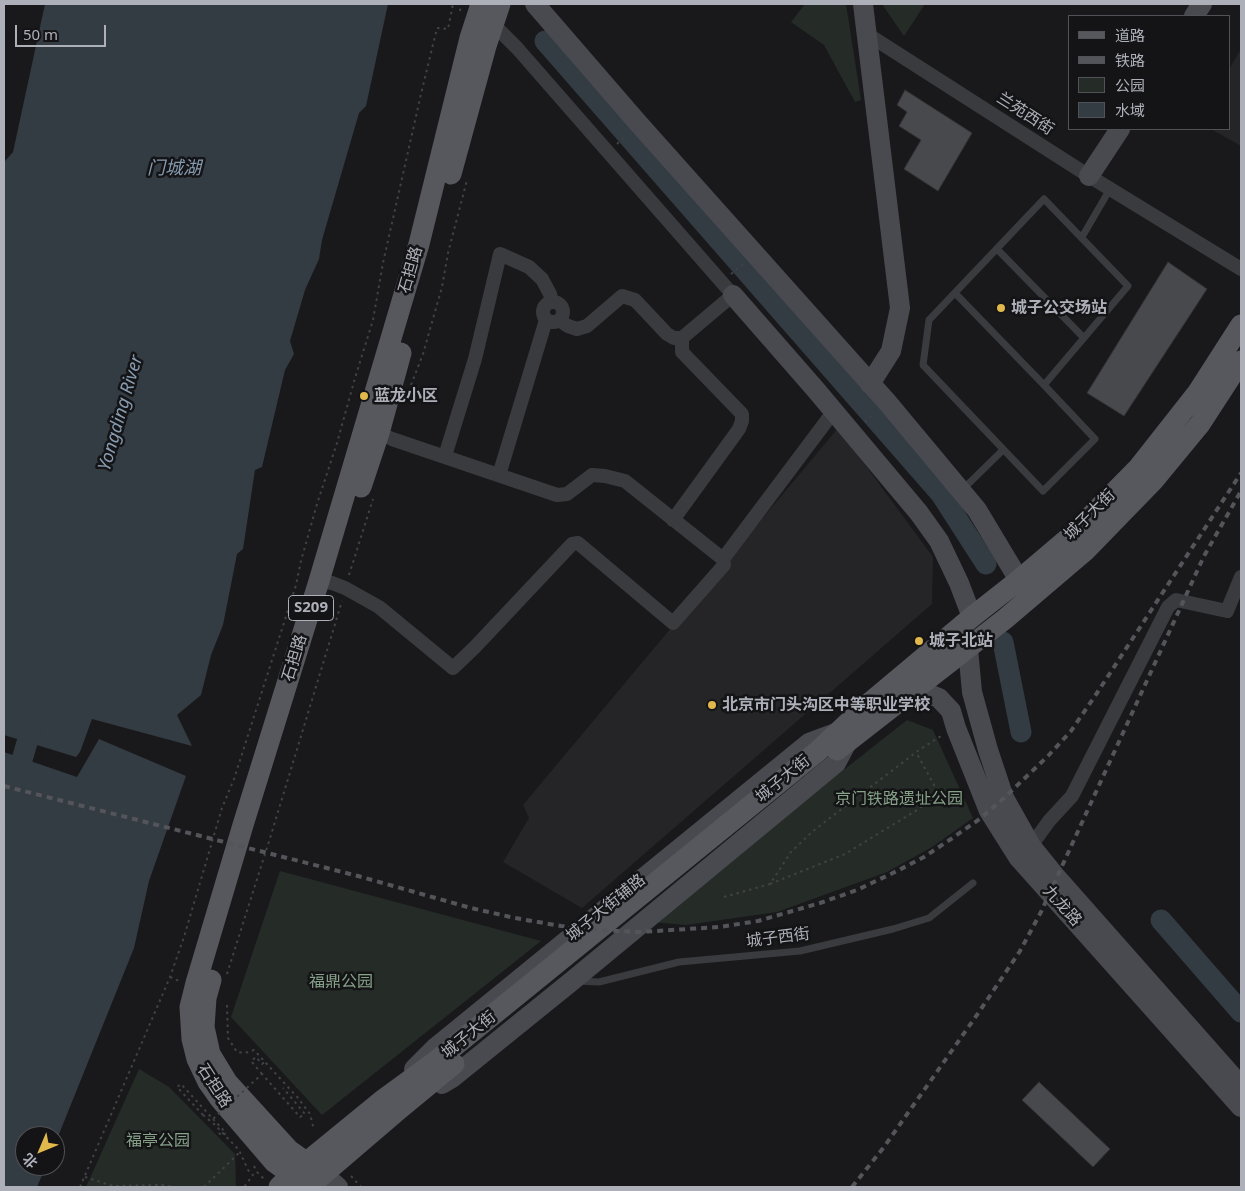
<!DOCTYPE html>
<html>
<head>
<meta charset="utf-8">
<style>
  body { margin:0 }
  #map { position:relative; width:1245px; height:1191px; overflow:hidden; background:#19191b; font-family:"Noto Sans","Noto Sans SC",sans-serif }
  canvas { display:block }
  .frame { position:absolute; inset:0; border:5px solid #adb0b9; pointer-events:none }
  .legend { position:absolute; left:1068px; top:15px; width:162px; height:115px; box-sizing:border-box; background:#141416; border:1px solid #515257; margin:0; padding:6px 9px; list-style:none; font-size:15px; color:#adb0b9 }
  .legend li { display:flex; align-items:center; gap:10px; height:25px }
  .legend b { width:25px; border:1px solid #515257 }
  .north { position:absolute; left:15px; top:1126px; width:50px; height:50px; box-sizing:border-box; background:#141416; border:1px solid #515257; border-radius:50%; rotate:225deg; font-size:14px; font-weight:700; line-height:20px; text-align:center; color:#adb0b9 }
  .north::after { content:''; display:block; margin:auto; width:18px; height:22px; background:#e1b84b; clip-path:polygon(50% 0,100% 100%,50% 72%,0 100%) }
  .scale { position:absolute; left:15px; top:25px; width:91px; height:22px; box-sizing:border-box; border:2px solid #adb0b9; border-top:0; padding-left:6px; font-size:15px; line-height:18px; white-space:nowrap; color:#adb0b9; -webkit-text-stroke:4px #141416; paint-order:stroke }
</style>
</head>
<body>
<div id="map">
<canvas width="1245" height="1191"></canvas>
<div class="frame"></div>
<ul class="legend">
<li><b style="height:6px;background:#57585e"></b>道路</li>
<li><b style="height:6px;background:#54555a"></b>铁路</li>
<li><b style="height:14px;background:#252c27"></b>公园</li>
<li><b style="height:14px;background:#333b43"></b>水域</li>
</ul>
<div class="north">北</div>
<div class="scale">50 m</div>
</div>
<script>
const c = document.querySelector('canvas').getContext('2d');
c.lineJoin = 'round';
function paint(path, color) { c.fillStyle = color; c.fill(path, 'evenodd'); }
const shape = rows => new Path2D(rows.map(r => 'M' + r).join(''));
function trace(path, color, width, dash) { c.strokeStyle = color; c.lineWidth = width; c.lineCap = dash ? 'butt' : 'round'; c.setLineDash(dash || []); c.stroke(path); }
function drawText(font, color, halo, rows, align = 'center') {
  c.font = font + ' "Noto Sans","Noto Sans SC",sans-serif'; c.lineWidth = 5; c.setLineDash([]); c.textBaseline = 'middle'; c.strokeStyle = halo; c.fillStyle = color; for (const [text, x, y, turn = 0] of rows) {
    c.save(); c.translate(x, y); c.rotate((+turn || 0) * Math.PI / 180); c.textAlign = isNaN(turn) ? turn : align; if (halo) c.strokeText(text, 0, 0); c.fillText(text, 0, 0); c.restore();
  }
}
const built = shape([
  [1241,49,1241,146,1211,129,1229,129,1229,69],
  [838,428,933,557,932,604,582,908,503,862,529,818,523,805]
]);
const green = shape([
  [805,4,846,4,861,100,855,102,824,45,791,22],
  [882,4,925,4,904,36],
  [907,720,933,730,973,818,932,847,887,872,777,912,686,925,651,922],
  [280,871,541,941,322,1115,231,1017],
  [139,1069,169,1087,235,1154,236,1187,86,1187]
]);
const water = shape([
  [45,4,388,4,366,106,359,113,322,240,319,259,305,290,290,341,294,354,285,370,262,467,255,470,243,549,237,554,223,625,211,655,201,695,177,715,192,746,92,719,80,752,76,757,4,735,4,168,5,161,13,152],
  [99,739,186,776,149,881,134,948,55,1144,55,1136,25,1136,25,1166,46,1166,37,1187,4,1187,4,752,77,777]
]);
const river = shape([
  [545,41,941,494,986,564],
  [1003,642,1021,732],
  [4,822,35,715],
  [1161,920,1241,1012]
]);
const building = shape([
  [905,90,972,133,938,191,904,169,921,140,899,126,907,112,897,105,905,90],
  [1168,262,1207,289,1124,416,1087,393,1168,262],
  [1039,1082,1110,1149,1093,1167,1022,1100,1039,1082]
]);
const path = shape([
  [460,11,461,4],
  [617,144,626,135],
  [731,274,743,264],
  [411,385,423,354,442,287,448,253,467,180],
  [865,422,874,413],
  [349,575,373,499],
  [770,884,845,854,917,810,939,794,916,752],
  [724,897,770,884,791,852,813,831,919,750,941,736],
  [227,974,271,835,342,601],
  [170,977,179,981],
  [227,1005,228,1038,237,1052,245,1053,254,1050,298,1098,310,1114,314,1130],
  [262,1074,251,1061,256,1057,262,1064,265,1062],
  [203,1115,214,1124,239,1150,248,1170,253,1175,244,1187],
  [254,1166,257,1172,265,1180],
  [351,1176,361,1187],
  [85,1177,113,1186,161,1185,174,1187],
  [80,1187,170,977,184,937,222,808,234,779,296,585,301,561,317,504,337,443,355,378,373,320,383,263,421,94,437,28,448,29,453,4],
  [204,1187,240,1152]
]);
const lane = shape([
  [1044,199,1128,286,1044,385,1095,439,1043,491,923,365,929,320,1044,199],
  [1082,237,1110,189],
  [997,249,1084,338],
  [955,293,1044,385],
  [962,490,1003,450],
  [577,981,599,982,679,962,800,951,893,929,929,918,973,883]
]);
const street = shape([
  [489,20,517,48,733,295,682,338,674,338,667,334,635,300,622,296,587,326,577,329,568,326,559,320],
  [867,34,1089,176,1241,269],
  '543 312a10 10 0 1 1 20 0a10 10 0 1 1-20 0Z',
  [379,433,392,439,557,495,567,494,592,475,605,476,625,481,723,559],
  [445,456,475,359,500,254,529,267,542,279,550,294,552,302],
  [499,475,546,320],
  [673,520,739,429,742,421,742,414,682,352,682,338],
  [319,581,332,583,345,588,379,607,453,668,475,647,572,544,578,543,673,623,724,565,723,559,834,411],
  [1031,846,1049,821,1072,796,1168,607,1176,600,1227,611,1241,577]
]);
const secondary = shape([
  [535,4,638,123,887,402,977,510,1019,580],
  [863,4,900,308,891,351,870,384],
  [1194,16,1202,4],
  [1089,176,1120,129],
  [733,295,816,390,919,513,939,541,959,583,972,617],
  [968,649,972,692,988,750,1004,798,1031,846,1056,877,1241,1086],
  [916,689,939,698,951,711,956,728,989,811,1018,857,1241,1107],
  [414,1069,435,1048,809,743,836,733],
  [442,1084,452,1078,572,981,836,763,847,742],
  [323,1174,338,1187]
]);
const primary = shape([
  [451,174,486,46,500,4],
  [361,487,379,433,401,353],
  [837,750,1005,619,1086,550,1153,481,1200,424,1241,361],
  [211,980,206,998,204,1027,210,1054,227,1082,289,1150,323,1174],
  [313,1183,397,1111,454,1064],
  [279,1187,291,1175,384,1099,436,1061,818,751,867,705,972,617,1019,580,1072,535,1139,467,1198,392,1241,325],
  [309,1187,274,1162,220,1099,208,1082,197,1059,192,1039,190,1007,196,983,243,825,319,581,419,244,470,38,481,4]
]);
const rail = shape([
  [4,786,358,876,471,908,515,918,561,926,601,930,640,932,720,927,758,921,820,903,857,890,897,871,924,857,951,839,981,818,1004,798,1048,756,1071,731,1097,693,1241,473],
  [852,1187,884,1147,979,1012,1020,951,1041,912,1204,556,1241,491]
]);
const pathBridge = shape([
  [203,1115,177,1087,181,1084,213,1119,262,1074,300,1117,305,1114,283,1088],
  [213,1119,226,1133,222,1136,216,1130]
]);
const markers = [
  [1001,308,5,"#e1b84b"],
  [364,396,5,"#e1b84b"],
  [919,641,5,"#e1b84b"],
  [712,705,5,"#e1b84b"]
];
const shields = [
  [311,608,45]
];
const shieldNames = [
  ["S209",311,608]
];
const streetNames = [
  ["兰苑西街",1025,114,33],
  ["石担路",411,270,-74],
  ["城子大街",1090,515,-45],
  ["石担路",295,658,-73],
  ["城子大街",783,779,-39],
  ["九龙路",1062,906,48],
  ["城子大街辅路",606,908,-39],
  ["城子西街",778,938,-7],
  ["城子大街",469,1035,-39],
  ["石担路",214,1086,57]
];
const poiNames = [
  ["城子公交场站",1011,308],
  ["蓝龙小区",374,396],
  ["城子北站",929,641],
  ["北京市门头沟区中等职业学校",722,705]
];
const parkNames = [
  ["京门铁路遗址公园",899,799],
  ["福鼎公园",341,982],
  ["福亭公园",158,1141]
];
const waterNames = [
  ["门城湖",174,169],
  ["Yongding River",121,413,-74]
];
paint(built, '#252528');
paint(green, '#252c27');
paint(water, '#333b43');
trace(river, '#333b43', 21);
paint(building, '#48494d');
trace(building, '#333337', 1);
trace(path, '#404246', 2, [2.5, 4]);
trace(lane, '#3a3b3f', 7);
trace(street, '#3a3b3f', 14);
trace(secondary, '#494a4f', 20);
trace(primary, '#57585e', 21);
trace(rail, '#54555a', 4, [6, 5]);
trace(pathBridge, '#404246', 2, [2.5, 4]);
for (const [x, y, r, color] of markers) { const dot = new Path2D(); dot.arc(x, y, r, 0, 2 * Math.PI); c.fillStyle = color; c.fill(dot); trace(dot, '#141416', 2); }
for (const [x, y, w] of shields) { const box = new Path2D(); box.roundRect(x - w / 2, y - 12.5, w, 25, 4); c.fillStyle = '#141416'; c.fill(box); trace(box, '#adb0b9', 1); }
drawText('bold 15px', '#adb0b9', null, shieldNames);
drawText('16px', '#adb0b9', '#141416', streetNames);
drawText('bold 16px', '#adb0b9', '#141416', poiNames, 'left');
drawText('16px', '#86a289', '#141416', parkNames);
drawText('italic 18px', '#879bb0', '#141416', waterNames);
</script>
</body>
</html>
